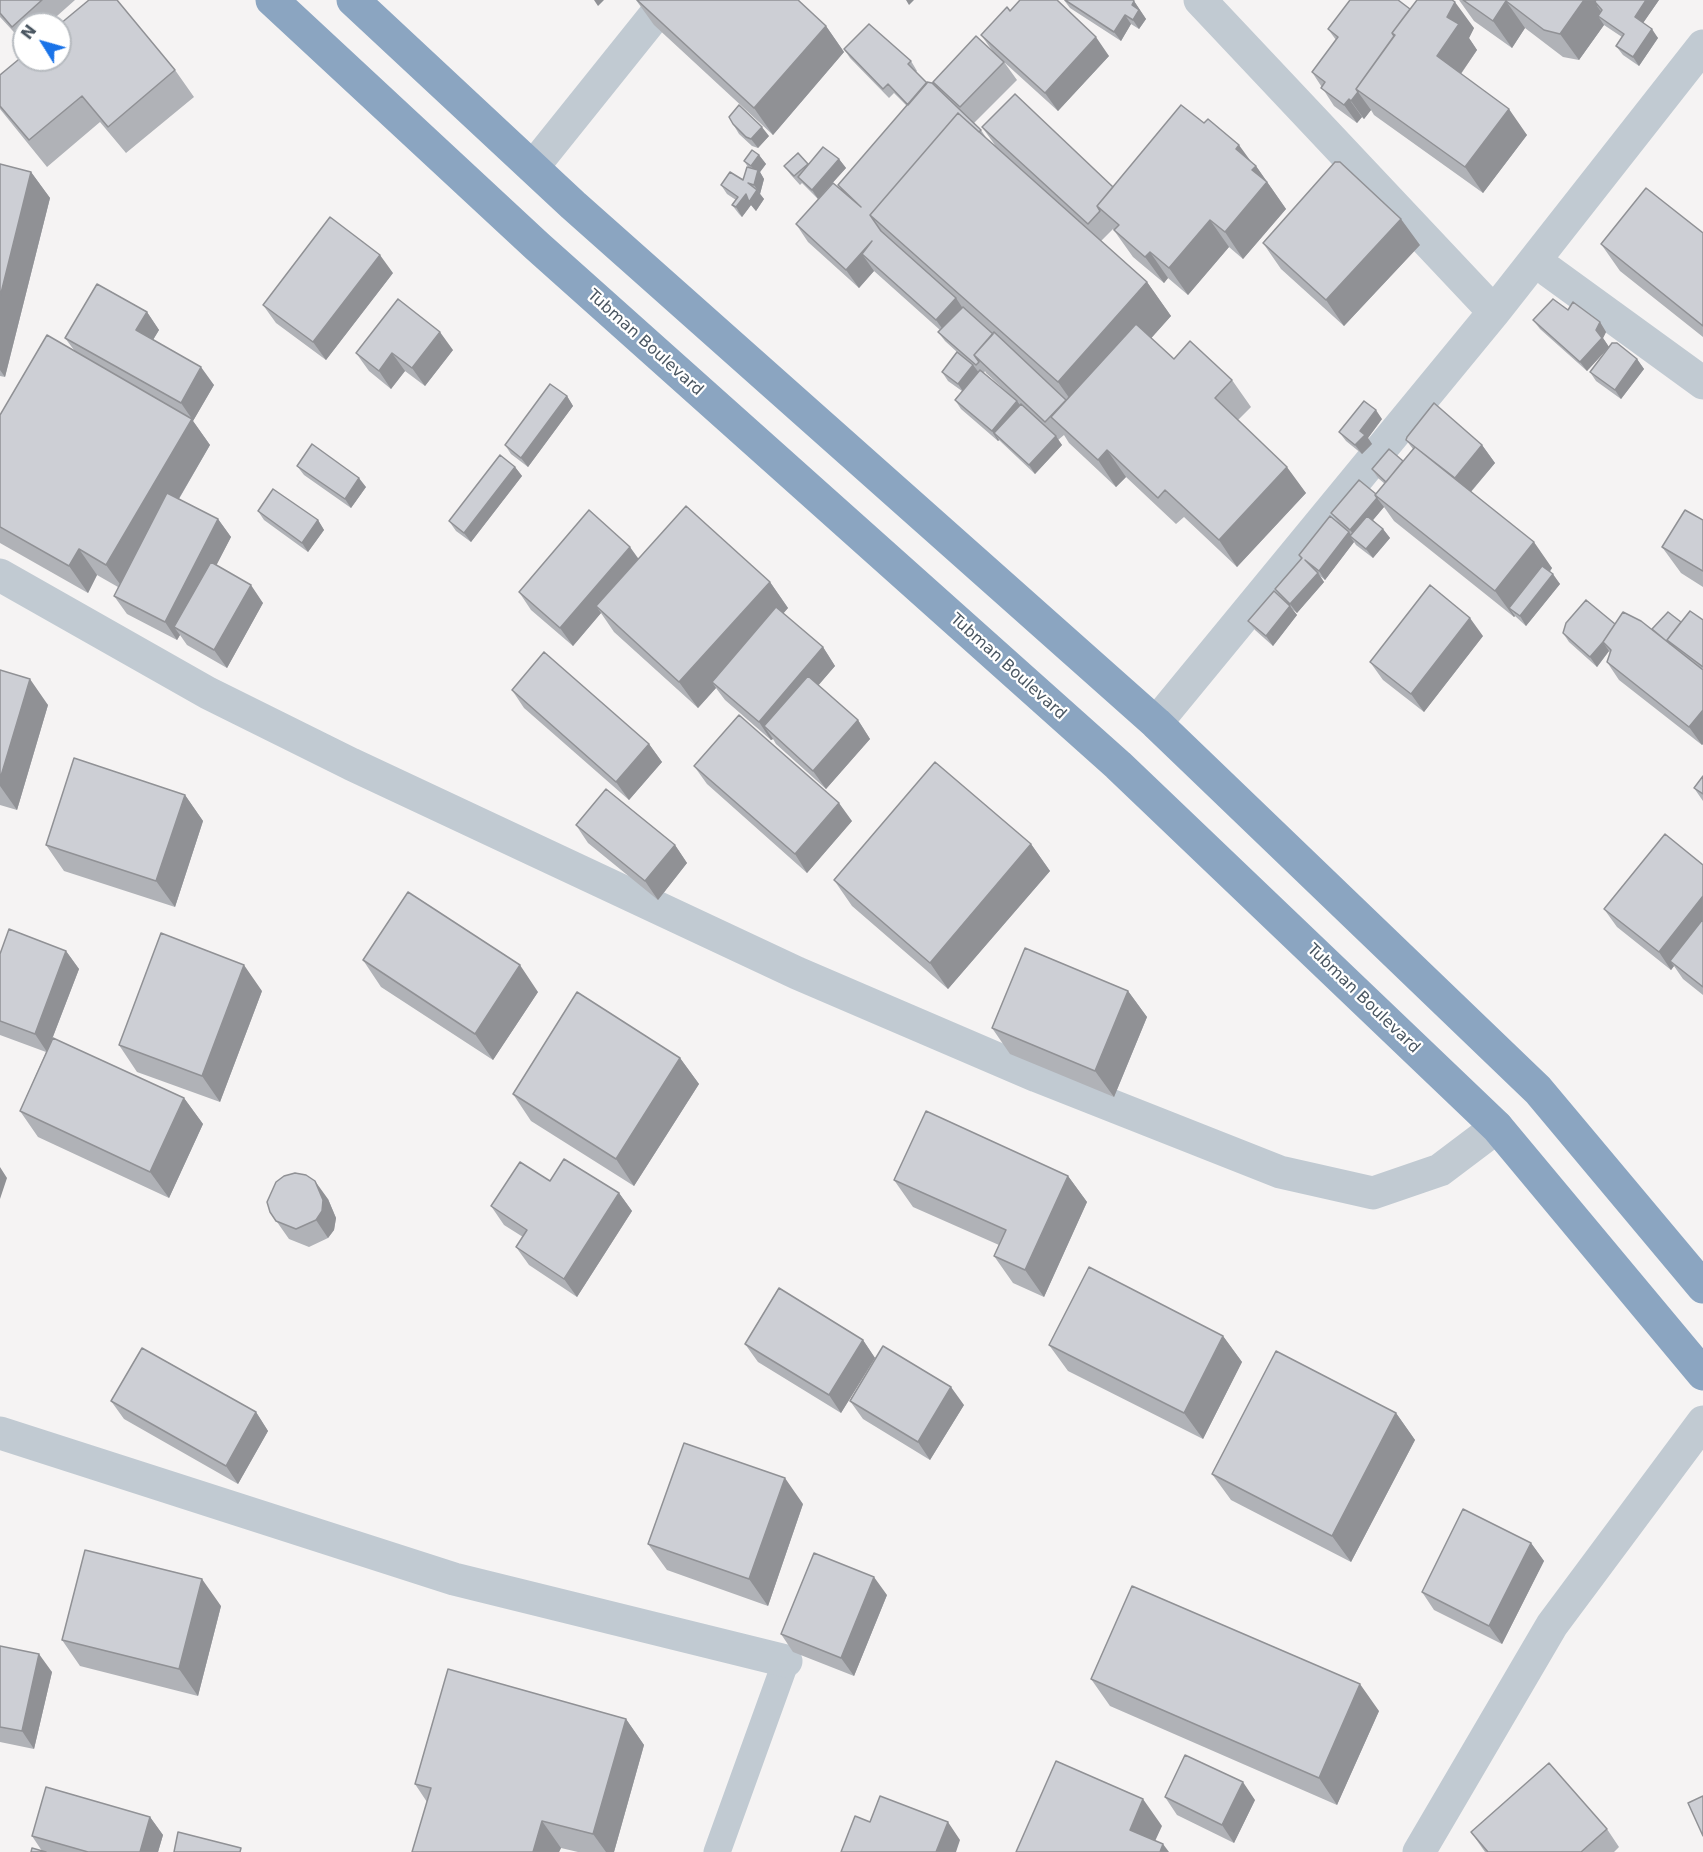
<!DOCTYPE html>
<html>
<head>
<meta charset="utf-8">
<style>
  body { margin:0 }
  #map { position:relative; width:1703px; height:1852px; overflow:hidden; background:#f5f3f3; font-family:"DejaVu Sans",sans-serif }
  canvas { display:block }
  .north { position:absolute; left:12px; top:12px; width:60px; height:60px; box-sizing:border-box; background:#fff; border:2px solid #b7bbc0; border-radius:50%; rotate:307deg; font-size:16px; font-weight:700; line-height:24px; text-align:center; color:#4a5661 }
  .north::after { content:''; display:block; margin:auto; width:21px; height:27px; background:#1a73e8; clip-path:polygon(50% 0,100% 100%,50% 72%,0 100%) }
</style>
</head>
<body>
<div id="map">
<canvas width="1703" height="1852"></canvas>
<div class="north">N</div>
</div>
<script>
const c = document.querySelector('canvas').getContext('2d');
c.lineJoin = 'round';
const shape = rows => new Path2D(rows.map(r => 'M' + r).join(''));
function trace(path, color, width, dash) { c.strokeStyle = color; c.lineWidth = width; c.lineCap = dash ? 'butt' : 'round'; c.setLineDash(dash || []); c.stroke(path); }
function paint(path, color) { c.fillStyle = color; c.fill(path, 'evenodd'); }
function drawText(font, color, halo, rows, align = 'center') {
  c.font = font + ' "DejaVu Sans",sans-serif'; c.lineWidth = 4.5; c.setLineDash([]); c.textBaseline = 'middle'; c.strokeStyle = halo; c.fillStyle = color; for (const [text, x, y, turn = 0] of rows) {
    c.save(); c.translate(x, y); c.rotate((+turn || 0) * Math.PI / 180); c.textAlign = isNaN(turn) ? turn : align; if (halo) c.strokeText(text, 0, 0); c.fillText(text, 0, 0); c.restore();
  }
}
const lane = shape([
  [717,1852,786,1661]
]);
const street = shape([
  [1200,0,1494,312],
  [533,167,667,0],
  [1549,271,1703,383],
  [0,575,208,693,351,764,797,973,1037,1076,1280,1172,1373,1193,1440,1170,1497,1127],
  [1156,723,1494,312,1703,46],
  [0,1433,454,1579,786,1661],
  [1419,1852,1552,1625,1703,1422]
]);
const highway = shape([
  [272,0,537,246,1118,765,1497,1127,1703,1374],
  [353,0,573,205,1156,723,1538,1090,1703,1287]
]);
const wall = shape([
  [0,0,75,0,48,24,24,24,24,43,0,17],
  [636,0,826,26,844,52,773,135,654,25],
  [1064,0,1134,1,1146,19,1139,29,1131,24,1121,41,1070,8],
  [1459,0,1659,0,1643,23,1658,38,1639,66,1623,55,1616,46,1622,37,1604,25,1579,60,1563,57,1525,28,1512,48,1474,21],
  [1410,9,1474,28,1469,38,1477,50,1461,74,1527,135,1483,193,1374,115,1371,110,1364,119,1362,117,1357,123,1334,106,1312,72,1336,40,1328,29],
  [1010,11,1109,56,1058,111,994,53,981,35],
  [844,49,911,61,917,71,916,72,927,83,937,88,933,82,1004,62,1017,80,974,123,981,130,987,139,995,145,982,127,1113,187,1251,162,1256,166,1286,209,1243,259,1229,247,1188,295,1168,278,1164,283,1133,257,1113,229,1101,241,1147,282,1171,316,1151,338,1174,359,1232,380,1251,407,1238,420,1306,493,1237,567,1184,517,1176,524,1126,477,1116,487,1069,443,1064,435,1058,440,1062,445,1035,474,999,440,998,441,961,409,955,400,962,391,948,381,942,372,957,352,945,341,938,332,940,330,874,271,859,288,808,242,796,224,843,192,838,185,907,106,894,93,889,98,850,58],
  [985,371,986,373,1010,395,984,373],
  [175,70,194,97,126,153,100,122,47,167,0,109,0,75],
  [733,124,769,136,758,148,752,146,739,134],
  [798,153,808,164,839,159,846,168,818,199,802,183,800,185,791,175,784,166],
  [759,155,766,164,760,172,764,179,760,194,764,199,756,211,751,205,742,217,739,214,732,205,736,200,727,194,721,185,743,180,748,167,744,161],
  [0,164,31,172,50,198,5,377,0,376],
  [1703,233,1703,337,1620,271,1601,244],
  [1263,243,1420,245,1344,326,1281,269],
  [393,273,326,360,276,323,263,305],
  [1568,310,1600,322,1606,332,1603,338,1609,347,1587,371,1540,329,1533,320],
  [147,312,159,330,153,340,214,385,193,421,210,445,179,499,218,519,231,537,216,565,263,603,227,668,187,645,180,635,177,640,127,614,114,596,118,587,97,575,88,593,0,543,0,415,74,350,65,338],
  [453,350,425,386,405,371,391,389,369,371,356,353],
  [1637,359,1644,369,1621,399,1596,381,1590,372],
  [567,396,573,406,528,467,511,454,505,445],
  [1382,419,1368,438,1372,444,1362,454,1346,441,1339,432],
  [1406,440,1482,445,1495,463,1471,492,1552,568,1550,572,1560,584,1526,626,1515,616,1514,617,1394,521,1384,507,1373,520,1383,529,1390,538,1373,558,1356,545,1354,542,1325,580,1320,576,1324,582,1297,613,1292,609,1297,615,1273,646,1255,630,1248,621,1281,597,1275,589,1301,559,1299,555,1338,522,1331,513,1376,494,1385,484,1378,478,1372,469,1403,461,1413,449],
  [297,466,366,487,351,508,304,475],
  [515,467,522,476,471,542,456,531,449,521],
  [258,511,318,520,324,530,308,552,264,520],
  [1703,520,1703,587,1681,573,1662,547],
  [638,559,770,582,788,608,783,614,823,647,835,666,818,685,858,720,870,739,826,789,776,744,773,739,771,740,725,700,716,688,698,708,614,632,601,613,573,646,531,610,519,592],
  [1703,620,1703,744,1702,745,1619,680,1607,662,1610,653,1609,651,1597,667,1569,642,1563,633,1615,624,1652,629,1681,622],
  [1483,636,1424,712,1383,680,1370,662],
  [0,670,48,705,17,810,0,805],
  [512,690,649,744,662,762,629,800,524,708],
  [694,766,852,821,807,873,707,784],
  [1703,776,1703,801,1694,788],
  [185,795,203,821,175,907,64,871,46,845],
  [576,825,675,845,687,863,658,900,588,843],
  [1031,844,1050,871,948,989,852,906,834,880],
  [1703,865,1703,995,1683,979,1674,966,1671,970,1617,927,1604,909],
  [66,951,79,969,51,1042,184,1098,203,1124,169,1198,38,1137,20,1111,46,1052,0,1035,0,954],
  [363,960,538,992,493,1060,381,987],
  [262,991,220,1102,137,1072,119,1045],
  [1128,991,1147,1017,1114,1097,1010,1054,992,1028],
  [680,1058,699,1084,634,1186,531,1121,513,1094],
  [1068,1176,1087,1202,1044,1297,1013,1283,994,1256,999,1245,913,1207,894,1180],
  [550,1181,619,1193,632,1211,577,1297,529,1265,516,1247,523,1237,504,1225,491,1206],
  [328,1199,336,1218,334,1230,328,1238,309,1247,289,1239,270,1212],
  [1223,1336,1242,1362,1203,1439,1068,1371,1049,1345],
  [863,1340,875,1358,841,1413,758,1362,745,1344],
  [111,1401,256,1412,268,1431,238,1484,124,1419],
  [850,1401,964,1405,930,1460,863,1419],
  [1396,1413,1415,1440,1351,1562,1231,1500,1212,1474],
  [803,1504,768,1606,667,1570,648,1544],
  [1531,1543,1544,1561,1502,1644,1434,1610,1422,1592],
  [887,1595,854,1676,793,1652,781,1634],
  [221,1606,198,1696,80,1666,62,1640],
  [0,1646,52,1672,34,1749,0,1742],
  [1091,1679,1379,1711,1337,1805,1110,1706],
  [626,1719,644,1745,614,1852,578,1852,561,1848,559,1852,412,1852,427,1802,415,1784],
  [1165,1797,1255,1800,1234,1843,1177,1815],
  [150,1817,163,1835,158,1852,31,1852,42,1851,32,1836],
  [1607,1829,1619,1847,1614,1852,1485,1852,1471,1832]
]);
const shadedWall = shape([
  [594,0,604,0,598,6],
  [906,0,914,0,909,5],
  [1584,0,1605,0,1597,6,1607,20,1598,16,1604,25,1579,60,1560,34],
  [1646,0,1659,0,1641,26,1635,17],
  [1134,1,1146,19,1139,29,1133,20,1132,5],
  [1506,1,1525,28,1512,48,1493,21],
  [1455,2,1474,28,1469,38,1477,50,1455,82,1437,56,1447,17],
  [1125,15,1131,24,1121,41,1114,32],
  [826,26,844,52,773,135,754,108],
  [1652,29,1658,38,1639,66,1633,57],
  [1096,37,1109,56,1058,111,1045,93],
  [1358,92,1371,110,1364,119,1351,101],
  [1349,99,1362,117,1357,123,1344,105],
  [1509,109,1527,135,1483,193,1465,167],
  [762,127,769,136,758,148,751,139],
  [1239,145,1255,167,1256,166,1286,209,1243,259,1225,232,1236,149],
  [759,155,766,164,760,172,764,179,760,194,754,185,757,174,751,166],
  [839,159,846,168,818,199,812,190],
  [31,172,50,198,5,377,0,370,0,297],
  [757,190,764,199,756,211,751,205,742,217,736,207,746,194],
  [1401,219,1420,245,1344,326,1326,300],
  [1210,220,1229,247,1188,295,1169,268],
  [872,241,862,254,874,271,859,288,846,270],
  [1150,252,1168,278,1164,283,1145,257],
  [380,255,393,273,326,360,313,342],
  [1147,282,1171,316,1082,416,1058,382],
  [956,298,968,316,949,338,936,320],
  [147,312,159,330,148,348,136,330],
  [1600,322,1606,332,1603,338,1609,347,1587,371,1580,362],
  [440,332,453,350,425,386,412,368],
  [392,353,405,371,391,389,379,371],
  [1637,359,1644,369,1621,399,1615,390],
  [973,365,980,374,964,393,958,384],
  [201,367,214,385,193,421,210,445,125,591,106,565,192,419,181,403],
  [567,396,573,406,528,467,521,458],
  [1017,401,1024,410,994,433,999,440,998,441,992,431],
  [1376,410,1382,419,1368,438,1372,444,1362,454,1355,445,1360,431],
  [1056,436,1062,445,1035,474,1029,465],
  [1482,445,1495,463,1467,496,1455,478],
  [1107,450,1126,477,1116,487,1098,460],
  [515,467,522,476,471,542,464,533],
  [1287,467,1306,493,1237,567,1219,540],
  [359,478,366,487,351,508,345,499],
  [1377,498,1384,507,1357,539,1350,530],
  [218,519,231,537,182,632,174,627,180,635,177,640,165,622],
  [318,520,324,530,308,552,302,543],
  [1383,529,1390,538,1373,558,1366,549],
  [1349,532,1355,540,1350,536,1354,542,1325,580,1319,571],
  [1534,542,1552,568,1516,614,1509,608,1515,616,1514,617,1495,591],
  [630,547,643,565,596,606,601,613,573,646,560,628],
  [79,549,97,575,88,593,69,566],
  [1318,573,1324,582,1297,613,1290,604],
  [1553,574,1560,584,1526,626,1520,616],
  [770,582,788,608,717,686,712,682,716,688,698,708,679,682],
  [251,585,263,603,227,668,214,650],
  [1290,606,1297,615,1273,646,1266,636],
  [1470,618,1483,636,1424,712,1411,694],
  [1603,642,1609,651,1597,667,1590,657],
  [823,647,835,666,775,736,764,726,773,739,771,740,759,722],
  [30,679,48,705,17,810,0,786,0,779],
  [1703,710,1703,744,1702,745,1689,727],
  [858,720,870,739,826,789,813,771],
  [649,744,662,762,629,800,616,782],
  [185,795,203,821,175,907,156,881],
  [839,803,852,821,807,873,795,854],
  [1031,844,1050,871,948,989,930,963],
  [675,845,687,863,658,900,645,881],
  [1703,896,1703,930,1670,961,1674,966,1671,970,1659,952],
  [66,951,79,969,47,1052,35,1034],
  [244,965,262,991,220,1102,202,1076],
  [520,965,538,992,493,1060,475,1034],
  [1128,991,1147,1017,1114,1097,1095,1071],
  [680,1058,699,1084,634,1186,616,1159],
  [184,1098,203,1124,169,1198,150,1172],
  [0,1167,7,1178,0,1199],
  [1068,1176,1087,1202,1044,1297,1025,1270],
  [315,1181,328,1199,336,1218,334,1230,328,1238,316,1220],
  [619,1193,632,1211,577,1297,564,1279],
  [1223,1336,1242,1362,1203,1439,1184,1413],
  [863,1340,875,1358,841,1413,829,1395],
  [951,1387,964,1405,930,1460,918,1442],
  [256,1412,268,1431,238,1484,226,1466],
  [1396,1413,1415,1440,1351,1562,1332,1536],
  [785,1478,803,1504,768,1606,749,1579],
  [1531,1543,1544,1561,1502,1644,1489,1626],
  [874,1577,887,1595,854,1676,841,1658],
  [202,1579,221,1606,198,1696,179,1669],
  [39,1654,52,1672,34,1749,22,1731],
  [1360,1684,1379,1711,1337,1805,1319,1778],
  [626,1719,644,1745,614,1852,606,1852,593,1834],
  [1243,1782,1255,1800,1234,1843,1222,1825],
  [1143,1799,1162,1826,1150,1852,1130,1830],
  [150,1817,163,1835,158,1852,140,1852],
  [542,1821,561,1848,559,1852,533,1852],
  [948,1822,960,1840,956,1852,936,1852],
  [1163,1844,1169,1852,1160,1852]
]);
const building = shape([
  [0,0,42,0,12,27,0,13,0,0],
  [89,0,117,0,175,70,108,127,82,96,29,140,0,106,0,75,24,55,24,60,60,60,60,24,89,0],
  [637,0,798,0,826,26,754,108,637,0],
  [1020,0,1057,0,1096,37,1045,93,981,35,1007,7,1010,11,1020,0],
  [1065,0,1133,0,1134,1,1132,5,1139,10,1133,20,1125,15,1114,32,1065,0],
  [1350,0,1398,0,1410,9,1392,33,1394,36,1356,89,1358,92,1351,101,1349,99,1344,105,1321,88,1325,82,1312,72,1338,37,1328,29,1350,0],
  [1417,0,1452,0,1455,2,1447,17,1459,24,1437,56,1509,109,1465,167,1356,89,1395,35,1392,33,1417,0],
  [1463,0,1584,0,1560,34,1544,30,1506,1,1493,21,1463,0],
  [1596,0,1646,0,1635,17,1652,29,1633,57,1616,46,1624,34,1598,16,1602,10,1595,2,1596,0],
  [869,24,911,61,908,64,927,83,908,105,888,84,883,89,844,49,869,24],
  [976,36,1004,62,960,107,933,82,976,36],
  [927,82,932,83,981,130,979,132,958,113,870,215,881,231,956,298,936,320,862,254,872,241,846,270,796,224,833,183,861,207,838,185,927,82],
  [1015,94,1113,187,1097,206,1100,211,1088,224,982,127,1015,94],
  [739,105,762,127,751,139,746,137,733,124,729,117,739,105],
  [1181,105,1204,123,1208,119,1239,145,1236,149,1256,166,1252,170,1267,182,1225,232,1210,220,1169,268,1150,252,1145,257,1114,230,1119,225,1097,206,1181,105],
  [958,113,1147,282,1058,382,870,215,958,113],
  [823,147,839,159,812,190,798,177,823,147],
  [752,150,759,155,751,166,744,161,752,150],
  [798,153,808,164,794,176,784,166,798,153],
  [1335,162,1340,162,1401,219,1326,300,1263,243,1335,162],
  [0,164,31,172,0,297,0,164],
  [747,167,758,170,754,185,748,183,757,190,749,202,746,194,736,207,732,205,738,197,721,185,730,172,743,180,747,167],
  [1646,188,1703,233,1703,326,1601,244,1646,188],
  [330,217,380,255,313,342,263,305,330,217],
  [97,284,147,312,136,330,201,367,181,403,65,338,97,284],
  [398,299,440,332,412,368,392,353,379,371,356,353,398,299],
  [1553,299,1568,310,1573,302,1600,322,1596,330,1602,338,1580,362,1533,320,1553,299],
  [963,307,993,334,974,355,979,362,976,365,938,332,963,307],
  [1136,324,1174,359,1190,341,1232,380,1215,398,1287,467,1219,540,1165,490,1158,498,1107,450,1098,460,1051,417,1136,324],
  [994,332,1066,400,1045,422,974,355,994,332],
  [47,335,192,419,106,565,79,549,69,566,0,527,0,415,47,335],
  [1612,343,1617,343,1637,359,1615,390,1590,372,1612,343],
  [957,352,973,365,958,384,942,372,957,352],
  [980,370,1017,401,992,431,955,400,980,370],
  [550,384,567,396,521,458,505,445,550,384],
  [1364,401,1376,410,1360,431,1365,435,1355,445,1339,432,1364,401],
  [1434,403,1482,445,1455,478,1406,440,1407,437,1434,403],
  [1021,404,1056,436,1029,465,994,433,1021,404],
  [312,444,359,478,345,499,297,466,312,444],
  [1415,447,1534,542,1495,591,1375,495,1415,447],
  [1389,449,1403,461,1386,482,1372,469,1389,449],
  [500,455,515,467,464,533,449,521,500,455],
  [1359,480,1376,494,1375,495,1377,498,1350,530,1331,513,1359,480],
  [273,489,318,520,302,543,258,511,273,489],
  [167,493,218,519,165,622,114,596,167,493],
  [686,506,770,582,679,682,596,606,686,506],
  [589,510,630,547,560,628,519,592,589,510],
  [1685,510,1703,520,1703,571,1662,547,1685,510],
  [1330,516,1349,532,1319,571,1305,560,1318,573,1290,604,1275,589,1302,558,1299,555,1330,516],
  [1367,516,1383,529,1366,549,1350,536,1367,516],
  [211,562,251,585,214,650,174,627,211,562],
  [1542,566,1553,574,1520,616,1509,608,1542,566],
  [1430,585,1470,618,1411,694,1370,662,1430,585],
  [1274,591,1290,606,1266,636,1248,621,1274,591],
  [1586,600,1615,624,1603,642,1590,657,1563,633,1566,623,1586,600],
  [776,607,823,647,759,722,712,682,776,607],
  [1690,611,1703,620,1703,667,1667,640,1690,611],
  [1623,612,1641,621,1703,670,1703,710,1689,727,1607,662,1611,650,1603,642,1623,612],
  [1668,612,1681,622,1667,640,1670,644,1652,629,1668,612],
  [544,652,649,744,616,782,512,690,544,652],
  [0,670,30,679,0,779,0,670],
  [808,676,858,720,813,771,764,726,808,676],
  [739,715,839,803,795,854,694,766,739,715],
  [74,758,185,795,156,881,46,845,74,758],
  [935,762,1031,844,930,963,834,880,935,762],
  [1703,776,1703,794,1694,788,1703,776],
  [606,789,675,845,645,881,576,825,606,789],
  [1665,834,1703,865,1703,896,1659,952,1604,909,1665,834],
  [408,892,520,965,475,1034,363,960,408,892],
  [1703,919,1703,987,1670,961,1703,919],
  [9,929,66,951,35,1034,0,1021,0,954,9,929],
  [161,933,244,965,202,1076,119,1045,161,933],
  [1025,948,1128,991,1095,1071,992,1028,1025,948],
  [577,992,680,1058,616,1159,513,1094,577,992],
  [53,1038,184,1098,150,1172,20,1111,53,1038],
  [926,1111,1068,1176,1025,1270,994,1256,1006,1230,894,1180,926,1111],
  [564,1159,619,1193,564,1279,516,1247,527,1230,491,1206,520,1162,550,1181,564,1159],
  [295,1173,306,1175,315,1181,323,1200,322,1211,316,1220,296,1229,276,1221,270,1212,267,1202,276,1182,284,1176,295,1173],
  [1089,1267,1223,1336,1184,1413,1049,1345,1089,1267],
  [779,1288,863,1340,829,1395,745,1344,779,1288],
  [883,1346,951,1387,918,1442,850,1401,883,1346],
  [142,1348,256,1412,226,1466,111,1401,142,1348],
  [1276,1351,1396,1413,1332,1536,1212,1474,1276,1351],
  [684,1443,785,1478,749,1579,648,1544,684,1443],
  [1463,1509,1531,1543,1489,1626,1422,1592,1463,1509],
  [85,1550,202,1579,179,1669,62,1640,85,1550],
  [814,1553,874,1577,841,1658,781,1634,814,1553],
  [1132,1586,1360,1684,1319,1778,1091,1679,1132,1586],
  [0,1646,39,1654,22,1731,0,1727,0,1646],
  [448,1669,626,1719,593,1834,542,1821,533,1852,412,1852,431,1788,415,1784,448,1669],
  [1185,1755,1243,1782,1222,1825,1165,1797,1185,1755],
  [1056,1761,1143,1799,1130,1830,1163,1844,1160,1852,1016,1852,1056,1761],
  [1549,1763,1607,1829,1581,1852,1488,1852,1471,1832,1549,1763],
  [46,1787,150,1817,140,1852,88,1852,32,1836,46,1787],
  [880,1796,948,1822,936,1852,841,1852,855,1816,870,1822,880,1796],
  [1703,1796,1703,1836,1688,1803,1703,1796],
  [178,1832,241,1848,240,1852,174,1852,178,1832],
  [32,1848,46,1852,31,1852,32,1848]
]);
const streetNames = [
  ["Tubman Boulevard",645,343,42],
  ["Tubman Boulevard",1008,667,42],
  ["Tubman Boulevard",1363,999,44]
];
trace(lane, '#c1cad2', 27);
trace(street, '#c1cad2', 33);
trace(highway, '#8ba5c1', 33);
paint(wall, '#b0b2b7');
paint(shadedWall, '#909195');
paint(building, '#cdcfd5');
trace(building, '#909195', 1.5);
drawText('16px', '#4a5661', '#fff', streetNames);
</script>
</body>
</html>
